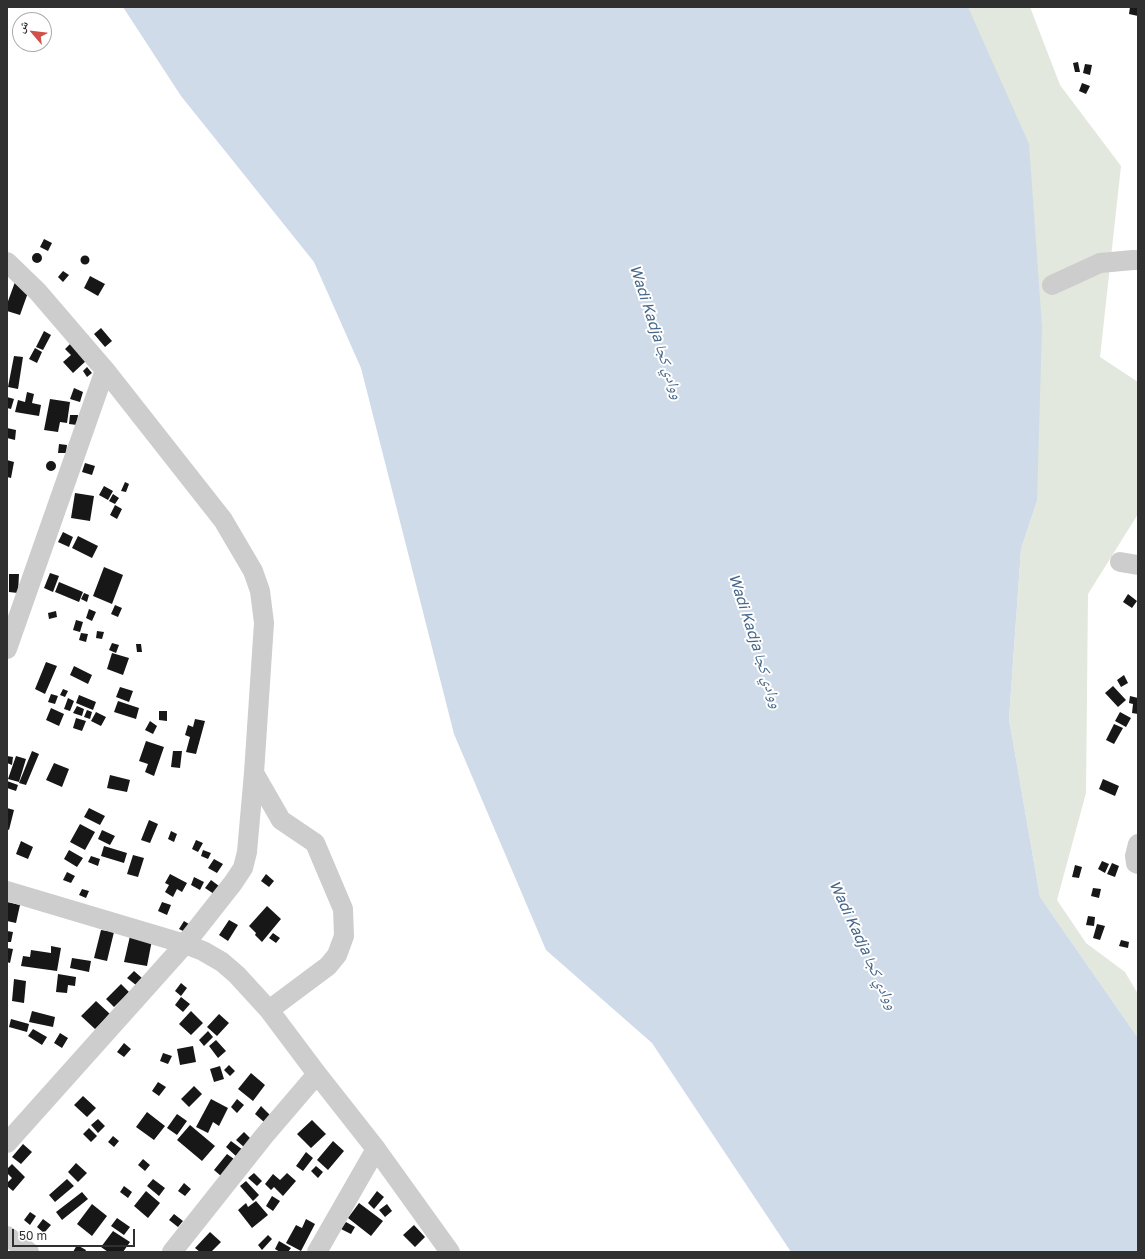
<!DOCTYPE html>
<html>
<head>
<meta charset="utf-8">
<style>
  body { margin:0 }
  #map { position:relative; width:1145px; height:1259px; overflow:hidden; background:#fff; font-family:"Golos Text","Noto Naskh Arabic",sans-serif }
  canvas { display:block }
  .frame { position:absolute; inset:0; border:8px solid #303030; pointer-events:none }
  .north { position:absolute; left:12px; top:12px; width:40px; height:40px; box-sizing:border-box; background:#fff; border:1px solid #acacac; border-radius:50%; rotate:298deg; font-size:11px; font-weight:700; line-height:16px; text-align:center; color:#303030 }
  .north::after { content:''; display:block; margin:auto; width:14px; height:18px; background:#d15049; clip-path:polygon(50% 0,100% 100%,50% 72%,0 100%) }
  .scale { position:absolute; left:12px; top:1229px; width:123px; height:18px; box-sizing:border-box; border:2px solid #303030; border-top:0; padding-left:5px; font-size:12px; line-height:14px; white-space:nowrap; color:#303030; -webkit-text-stroke:3px #fff; paint-order:stroke }
</style>
</head>
<body>
<div id="map">
<canvas width="1145" height="1259"></canvas>
<div class="frame"></div>
<div class="north">ش</div>
<div class="scale">50 m</div>
</div>
<script>
const c = document.querySelector('canvas').getContext('2d');
c.lineJoin = 'round';
function paint(path, color) { c.fillStyle = color; c.fill(path, 'evenodd'); }
const shape = rows => new Path2D(rows.map(r => 'M' + r).join(''));
function trace(path, color, width, dash) { c.strokeStyle = color; c.lineWidth = width; c.lineCap = dash ? 'butt' : 'round'; c.setLineDash(dash || []); c.stroke(path); }
function drawText(font, color, halo, rows, align = 'center') {
  c.font = font + ' "Golos Text","Noto Naskh Arabic",sans-serif'; c.lineWidth = 4; c.setLineDash([]); c.textBaseline = 'middle'; c.strokeStyle = halo; c.fillStyle = color; for (const [text, x, y, turn = 0] of rows) {
    c.save(); c.translate(x, y); c.rotate((+turn || 0) * Math.PI / 180); c.textAlign = isNaN(turn) ? turn : align; if (halo) c.strokeText(text, 0, 0); c.fillText(text, 0, 0); c.restore();
  }
}
const green = shape([
  [968,7,1030,7,1060,85,1121,166,1100,357,1138,382,1138,514,1088,594,1086,793,1057,900,1086,943,1125,972,1138,994,1138,1038,1040,897,1009,719,1021,549,1037,501]
]);
const water = shape([
  [123,7,968,7,1029,144,1042,327,1037,501,1021,549,1009,719,1040,897,1138,1038,1138,1252,791,1252,652,1043,546,950,454,734,361,368,314,262,181,96]
]);
const building = shape([
  [1130,7,1138,8,1138,16,1129,14],
  [1078,62,1080,72,1075,72,1073,63],
  [1085,64,1092,65,1090,75,1083,73],
  [1082,83,1090,86,1086,94,1079,91],
  [44,239,52,243,48,251,40,247],
  '32 258a5 5 0 1 1 10 0a5 5 0 1 1-10 0Z',
  '80.5 260a4.5 4.5 0 1 1 9 0a4.5 4.5 0 1 1-9 0Z',
  [63,271,69,275,63,282,58,277],
  [90,276,105,284,98,296,84,288],
  [15,282,30,287,20,315,7,311,7,304],
  [101,328,112,341,105,347,94,334],
  [44,331,51,335,43,350,36,347],
  [72,342,88,359,73,373,63,362,71,355,65,349],
  [35,348,42,352,37,363,29,359],
  [14,356,23,357,18,389,8,387],
  [87,367,92,373,87,377,83,371],
  [74,388,83,392,80,402,70,399],
  [27,392,34,394,32,403,41,405,39,416,15,412,18,400,25,402],
  [7,397,14,399,11,409,7,408],
  [50,399,70,402,67,423,60,422,58,432,44,430],
  [70,415,78,415,77,425,69,424],
  [7,428,16,430,15,440,7,438],
  [59,444,67,445,66,453,58,453],
  [7,460,14,462,11,478,7,477],
  '46 466a5 5 0 1 1 10 0a5 5 0 1 1-10 0Z',
  [85,463,95,466,92,475,82,472],
  [125,482,129,484,126,492,121,491],
  [104,486,113,491,108,500,99,495],
  [75,493,94,496,90,521,71,518],
  [113,494,119,498,115,504,109,501],
  [115,505,122,509,117,519,110,515],
  [63,532,73,537,69,547,58,542],
  [78,536,98,546,92,558,72,548],
  [104,567,123,575,112,604,93,596],
  [50,573,59,576,53,592,44,588],
  [9,574,19,574,18,593,9,592],
  [59,582,83,592,79,602,55,592],
  [84,593,89,595,87,602,81,599],
  [1128,594,1137,601,1132,608,1123,602],
  [115,605,122,608,118,617,111,614],
  [89,609,96,612,92,621,86,618],
  [56,611,57,617,49,619,48,613],
  [76,620,83,622,80,632,73,630],
  [97,631,104,632,102,639,96,638],
  [81,633,88,634,86,642,79,640],
  [112,643,119,645,116,653,109,650],
  [136,644,141,644,142,652,137,652],
  [112,653,129,658,123,675,107,669],
  [46,662,57,666,45,694,35,689],
  [74,666,92,675,88,684,70,675],
  [1124,675,1128,683,1121,687,1117,680],
  [1113,686,1126,700,1118,707,1105,693],
  [120,687,133,691,129,702,116,697],
  [63,689,68,691,65,697,60,695],
  [51,694,58,696,55,704,48,702],
  [79,695,96,702,93,710,76,703],
  [1130,696,1138,698,1138,714,1132,713,1133,704,1129,703],
  [68,698,74,701,70,711,64,709],
  [118,701,139,708,136,719,114,712],
  [77,706,84,709,82,716,73,713],
  [51,708,64,714,59,726,46,720],
  [87,710,92,712,90,719,84,717],
  [159,711,167,711,167,721,159,720],
  [96,712,106,717,101,726,91,721],
  [1120,712,1131,718,1126,727,1115,721],
  [76,718,86,721,82,731,73,728],
  [195,719,205,721,196,754,186,752,190,737,185,735,188,725,193,727],
  [150,721,157,726,153,734,145,730],
  [1114,724,1123,728,1114,744,1106,740],
  [146,741,164,747,154,776,145,772,148,764,139,761],
  [32,751,39,754,26,785,19,783],
  [173,751,182,751,180,768,171,767],
  [7,756,13,757,12,765,7,763],
  [16,756,26,759,19,782,8,779],
  [54,763,69,769,62,787,46,780],
  [110,775,130,780,127,792,107,788],
  [1103,779,1119,786,1115,796,1099,789],
  [7,781,18,785,16,791,7,788],
  [7,808,14,810,9,830,7,829],
  [89,808,105,816,100,825,84,817],
  [149,820,158,824,150,843,141,840],
  [80,824,95,832,85,850,70,842],
  [102,830,115,836,110,845,98,839],
  [171,831,177,834,174,842,168,839],
  [196,840,203,843,198,852,192,849],
  [21,841,33,847,28,859,16,854],
  [104,846,127,853,124,863,101,856],
  [69,850,83,858,77,867,64,859],
  [203,850,211,853,208,859,201,856],
  [133,855,144,858,138,877,127,874],
  [91,856,100,859,98,866,88,862],
  [214,859,223,864,217,873,208,868],
  [1102,861,1109,864,1105,873,1098,869],
  [1112,863,1119,866,1115,877,1107,874],
  [1075,865,1082,867,1079,878,1072,877],
  [67,872,75,876,71,883,63,880],
  [170,874,187,883,182,892,177,889,173,897,165,892,169,885,165,883],
  [266,874,274,881,269,887,261,881],
  [194,877,204,882,200,890,191,885],
  [211,880,219,886,214,894,205,888],
  [1093,888,1101,889,1099,898,1091,896],
  [82,889,89,891,86,898,79,895],
  [7,902,20,905,16,923,7,921],
  [162,902,171,905,167,915,158,911],
  [267,906,281,919,262,942,255,935,256,933,249,926],
  [1088,916,1095,917,1094,926,1086,925],
  [229,920,238,925,228,941,219,935],
  [184,921,192,926,187,933,179,929],
  [1097,924,1105,926,1100,940,1093,938],
  [101,930,114,932,107,961,94,958],
  [7,931,13,932,11,942,7,942],
  [273,933,280,938,276,943,269,938],
  [130,936,152,940,147,966,124,962],
  [1121,940,1129,942,1128,948,1119,946],
  [51,946,61,948,57,971,21,966,23,956,30,957,31,950,51,953],
  [7,948,13,949,10,963,7,962],
  [72,958,91,961,89,972,70,968],
  [134,971,142,978,136,985,127,978],
  [58,974,76,977,75,986,68,985,67,993,56,992],
  [14,979,26,981,24,1003,12,1001],
  [181,983,187,988,181,996,175,991],
  [121,984,129,992,114,1007,106,999],
  [181,997,190,1004,183,1012,175,1005],
  [96,1001,110,1014,95,1029,81,1016],
  [32,1011,55,1017,53,1027,29,1022],
  [191,1011,203,1023,191,1035,179,1024],
  [219,1014,229,1023,217,1036,207,1027],
  [11,1019,29,1024,27,1032,9,1027],
  [33,1029,47,1037,42,1045,28,1036],
  [208,1031,213,1037,204,1046,199,1040],
  [60,1033,68,1038,62,1048,54,1043],
  [216,1040,226,1051,218,1058,209,1046],
  [124,1043,131,1049,124,1057,117,1052],
  [193,1046,196,1062,180,1065,177,1049],
  [163,1053,172,1056,168,1064,160,1061],
  [229,1065,235,1071,230,1076,224,1070],
  [220,1066,224,1079,214,1082,210,1069],
  [251,1073,265,1085,253,1101,238,1089],
  [158,1082,166,1087,159,1096,152,1091],
  [194,1086,202,1094,189,1107,181,1099],
  [83,1096,96,1108,87,1117,74,1105],
  [211,1099,228,1108,219,1126,213,1122,208,1133,196,1127],
  [237,1099,244,1105,237,1113,231,1107],
  [261,1106,270,1115,264,1122,255,1114],
  [147,1112,165,1126,154,1140,136,1127],
  [177,1114,187,1121,177,1135,167,1128],
  [98,1119,105,1126,98,1133,91,1125],
  [312,1120,326,1134,311,1148,297,1134],
  [190,1125,215,1146,202,1161,177,1140],
  [89,1128,97,1136,91,1142,83,1134],
  [244,1132,252,1140,245,1148,236,1140],
  [113,1136,119,1141,114,1147,108,1142],
  [231,1141,243,1150,237,1157,226,1147],
  [333,1141,344,1151,328,1170,317,1160],
  [23,1144,32,1152,21,1164,12,1157],
  [306,1152,313,1158,303,1171,296,1166],
  [227,1154,234,1159,221,1176,214,1170],
  [143,1159,150,1165,145,1171,138,1165],
  [76,1163,87,1173,78,1182,68,1172],
  [12,1164,25,1177,13,1191,7,1186,7,1183,12,1178,7,1173,7,1169],
  [316,1166,323,1172,318,1178,311,1171],
  [254,1173,262,1181,257,1186,248,1178],
  [287,1173,296,1181,283,1196,274,1187,271,1190,265,1184,273,1174,280,1180],
  [67,1179,74,1186,55,1202,49,1195],
  [153,1179,165,1188,159,1196,147,1186],
  [246,1181,259,1195,253,1201,240,1186],
  [184,1183,191,1189,185,1196,178,1191],
  [124,1186,132,1192,128,1198,120,1192],
  [146,1191,160,1203,148,1218,134,1206],
  [377,1191,384,1197,374,1209,368,1203],
  [82,1192,88,1199,62,1220,56,1212],
  [272,1196,280,1201,273,1211,266,1206],
  [256,1201,268,1215,252,1228,238,1210,246,1203,248,1207],
  [359,1203,383,1221,371,1236,348,1218],
  [92,1204,107,1216,92,1236,77,1224],
  [387,1204,392,1211,385,1217,379,1210],
  [30,1212,36,1216,30,1225,24,1220],
  [174,1214,183,1221,178,1227,169,1220],
  [117,1218,130,1227,124,1235,111,1226],
  [43,1219,51,1225,44,1233,37,1227],
  [306,1219,315,1224,301,1251,286,1243,296,1225,302,1228],
  [346,1222,355,1227,351,1234,341,1229],
  [414,1225,425,1237,415,1247,403,1235],
  [113,1231,130,1242,123,1252,108,1252,101,1247],
  [210,1232,221,1242,211,1252,200,1252,195,1248],
  [268,1235,272,1239,262,1250,258,1245],
  [279,1241,291,1248,288,1252,280,1252,275,1249],
  [77,1245,86,1250,85,1252,73,1252]
]);
const minor = shape([
  [7,262,38,292,105,370,223,520,253,571,260,591,264,623,254,773,247,852,243,868,233,883,185,944,7,1143],
  [1052,285,1100,263,1133,260,1138,260],
  [1120,562,1138,565],
  [7,649,105,370],
  [254,773,281,820,315,843,343,909,344,936,337,955,328,966,269,1010],
  [1138,844,1135,856,1136,863,1138,864],
  [7,891,185,944,203,951,222,962,237,975,269,1010,317,1074,376,1149,450,1252],
  [7,1236,29,1252],
  [172,1252,264,1136,317,1074],
  [317,1252,376,1149]
]);
const waterNames = [
  ["Wadi Kadja ووادي كجا",656,332,72],
  ["Wadi Kadja ووادي كجا",755,641,72],
  ["Wadi Kadja ووادي كجا",863,945,65]
];
paint(green, '#e2e8dd');
paint(water, '#cfdbe9');
paint(building, '#171717');
trace(minor, '#cdcdcd', 20);
drawText('italic 15px', '#476789', '#fff', waterNames);
</script>
</body>
</html>
